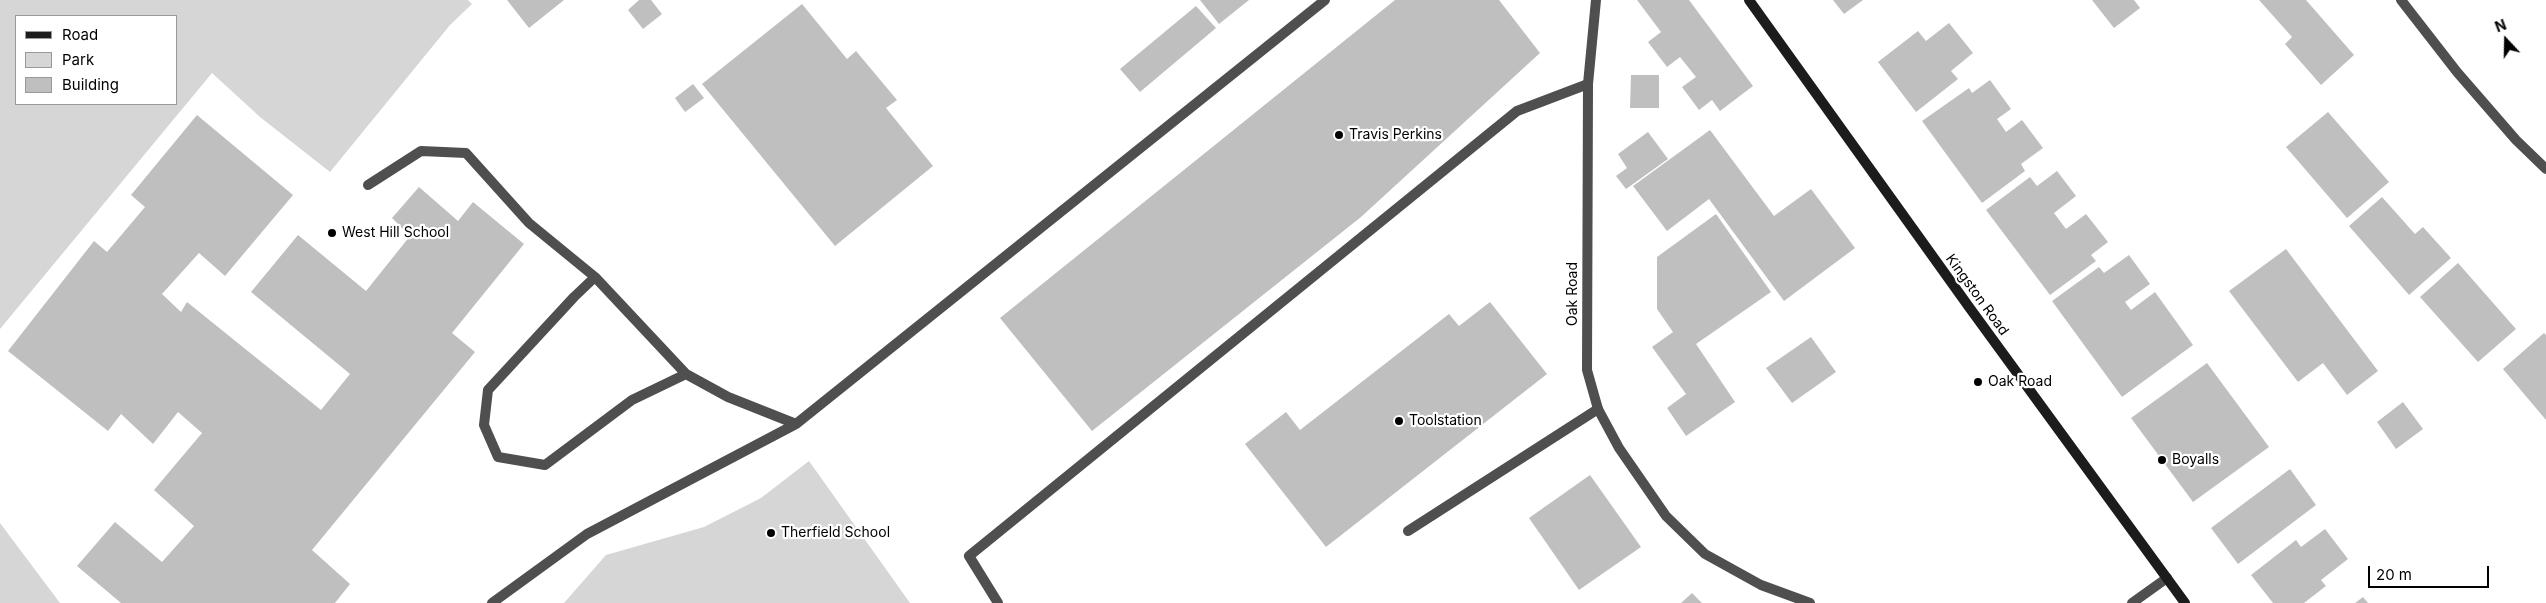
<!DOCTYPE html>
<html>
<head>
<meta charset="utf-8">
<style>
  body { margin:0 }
  #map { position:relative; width:2546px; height:603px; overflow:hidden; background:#fff; font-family:Inter,sans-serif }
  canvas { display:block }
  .legend { position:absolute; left:15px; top:15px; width:162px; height:90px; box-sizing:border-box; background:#fff; border:1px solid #999; margin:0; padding:6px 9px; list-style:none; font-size:15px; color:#000 }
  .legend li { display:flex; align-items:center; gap:10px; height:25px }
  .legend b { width:25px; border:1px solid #999 }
  .north { position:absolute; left:2481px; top:15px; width:50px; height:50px; -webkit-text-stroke:4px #fff; paint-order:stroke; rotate:339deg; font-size:14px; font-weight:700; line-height:20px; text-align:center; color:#000 }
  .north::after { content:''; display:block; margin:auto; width:18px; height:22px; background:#000; clip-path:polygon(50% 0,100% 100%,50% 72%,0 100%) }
  .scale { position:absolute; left:2368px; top:566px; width:121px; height:22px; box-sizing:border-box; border:2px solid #000; border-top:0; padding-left:6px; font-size:15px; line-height:18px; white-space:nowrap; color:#000; -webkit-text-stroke:4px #fff; paint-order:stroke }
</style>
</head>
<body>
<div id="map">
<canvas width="2546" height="603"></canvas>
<ul class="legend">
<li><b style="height:6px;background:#1c1c1c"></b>Road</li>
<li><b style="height:14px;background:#d6d6d6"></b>Park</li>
<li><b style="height:14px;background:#bfbfbf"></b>Building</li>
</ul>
<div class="north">N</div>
<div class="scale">20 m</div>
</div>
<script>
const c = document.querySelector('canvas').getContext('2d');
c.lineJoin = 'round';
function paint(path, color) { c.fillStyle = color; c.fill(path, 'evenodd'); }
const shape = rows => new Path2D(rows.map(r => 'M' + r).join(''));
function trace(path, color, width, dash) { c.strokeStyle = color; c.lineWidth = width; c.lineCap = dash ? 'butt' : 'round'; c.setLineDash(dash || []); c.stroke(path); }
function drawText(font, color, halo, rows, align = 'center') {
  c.font = font + ' Inter,sans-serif'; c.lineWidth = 4.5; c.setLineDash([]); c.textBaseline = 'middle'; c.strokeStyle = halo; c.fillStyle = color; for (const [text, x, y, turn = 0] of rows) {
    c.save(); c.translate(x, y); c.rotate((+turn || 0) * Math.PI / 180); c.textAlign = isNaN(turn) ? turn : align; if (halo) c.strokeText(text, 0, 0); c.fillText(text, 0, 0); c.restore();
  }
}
const green = shape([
  [0,0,468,0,472,4,450,25,330,172,260,117,212,73,0,329],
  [16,16,176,16,176,104,16,104],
  [809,461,910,603,564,603,606,555,704,527,761,498],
  [0,523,60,603,0,603]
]);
const building = shape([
  [507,0,564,0,529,28],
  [639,0,651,0,662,14,643,29,628,10],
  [1200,0,1249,0,1219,24],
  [1395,0,1499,0,1540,53,1361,217,1092,431,1000,318],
  [1637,0,1689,0,1753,86,1720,111,1712,100,1699,110,1682,87,1696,77,1680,57,1667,67,1648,42,1661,32],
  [1833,0,1863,0,1844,14],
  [2092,0,2134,0,2140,8,2114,28],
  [2259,0,2306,0,2354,55,2321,85,2285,44,2292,37],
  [802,4,847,59,856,51,897,100,886,108,933,166,835,246,702,84],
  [1196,6,1216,28,1140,92,1120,69],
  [1949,23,1973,53,1951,71,1958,79,1916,112,1878,62,1918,31,1926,41],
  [1631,75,1659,75,1659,108,1630,108],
  [1990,80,2011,109,1997,119,2006,132,2022,120,2043,148,2021,164,2025,171,1982,203,1922,121,1969,88,1972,93],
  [693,84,704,98,685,112,675,98],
  [2328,112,2389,182,2347,218,2286,147],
  [197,115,293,195,225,276,199,253,162,294,181,312,187,302,321,410,350,374,251,292,298,235,366,291,410,236,392,218,419,187,458,221,473,202,524,244,452,333,475,352,312,550,350,584,335,603,121,603,77,566,115,522,162,562,194,526,154,490,202,433,178,412,153,444,121,414,108,431,8,351,94,241,107,252,145,207,131,195],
  [1710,130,1774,216,1811,189,1855,248,1784,301,1709,199,1667,231,1633,186],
  [1648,132,1668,159,1626,189,1616,176,1627,168,1618,154],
  [2057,171,2076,196,2054,213,2066,229,2086,214,2108,242,2091,255,2096,261,2050,295,1986,210,2030,177,2037,186],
  [2382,197,2415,234,2423,227,2451,258,2409,295,2349,226],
  [1716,214,1771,292,1696,344,1735,402,1686,436,1667,408,1686,394,1652,347,1673,332,1657,309,1657,257],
  [2286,249,2378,371,2347,395,2323,363,2298,382,2229,291],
  [2129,255,2150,284,2125,302,2131,310,2155,292,2193,345,2122,397,2052,301,2099,267,2104,273],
  [2458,263,2516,329,2478,362,2420,297],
  [1490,302,1547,374,1326,547,1245,444,1286,412,1300,430,1449,314,1459,326],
  [2544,333,2546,335,2546,420,2503,369],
  [1811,337,1836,372,1792,403,1766,368],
  [2207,363,2269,447,2193,502,2131,418],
  [2403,402,2423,429,2396,449,2377,422],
  [2290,469,2316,505,2238,564,2211,528],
  [1590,475,1641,547,1579,590,1529,518],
  [2325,529,2348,559,2321,580,2326,586,2304,603,2273,603,2251,575,2296,540,2301,547],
  [1692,593,1702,603,1681,603],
  [2363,597,2368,603,2355,603]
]);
const lane = shape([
  [368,185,421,151,466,153,529,223,595,277],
  [686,374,632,400,545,465,498,457,484,425,488,390,574,297,595,277,686,374,728,397,796,424],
  [1408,531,1598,409],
  [492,603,587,534,796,424,1325,0],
  [998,603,969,556,1517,111,1588,84]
]);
const street = shape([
  [1596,0,1588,84,1587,370,1598,409,1619,448,1666,516,1705,554,1761,585,1810,603],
  [2401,0,2457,72,2516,140,2546,169],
  [2132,603,2167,578]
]);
const secondary = shape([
  [1749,0,1969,307,2185,603]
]);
const markers = [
  [1339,135,5,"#000"],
  [332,233,5,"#000"],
  [1978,382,5,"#000"],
  [1399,421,5,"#000"],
  [2162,460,5,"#000"],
  [771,533,5,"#000"]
];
const poiNames = [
  ["Travis Perkins",1349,135],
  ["West Hill School",342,233],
  ["Oak Road",1988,382],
  ["Toolstation",1409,421],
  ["Boyalls",2172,460],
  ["Therfield School",781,533]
];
const streetNames = [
  ["Oak Road",1573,294,-90],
  ["Kingston Road",1977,295,54]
];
paint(green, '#d6d6d6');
paint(building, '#bfbfbf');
trace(lane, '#4f4f4f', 10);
trace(street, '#4f4f4f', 10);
trace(secondary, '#1c1c1c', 10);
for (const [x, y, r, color] of markers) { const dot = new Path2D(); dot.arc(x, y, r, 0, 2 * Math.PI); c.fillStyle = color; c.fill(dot); trace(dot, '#fff', 2); }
drawText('14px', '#000', '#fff', poiNames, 'left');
drawText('14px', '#000', '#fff', streetNames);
</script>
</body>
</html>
